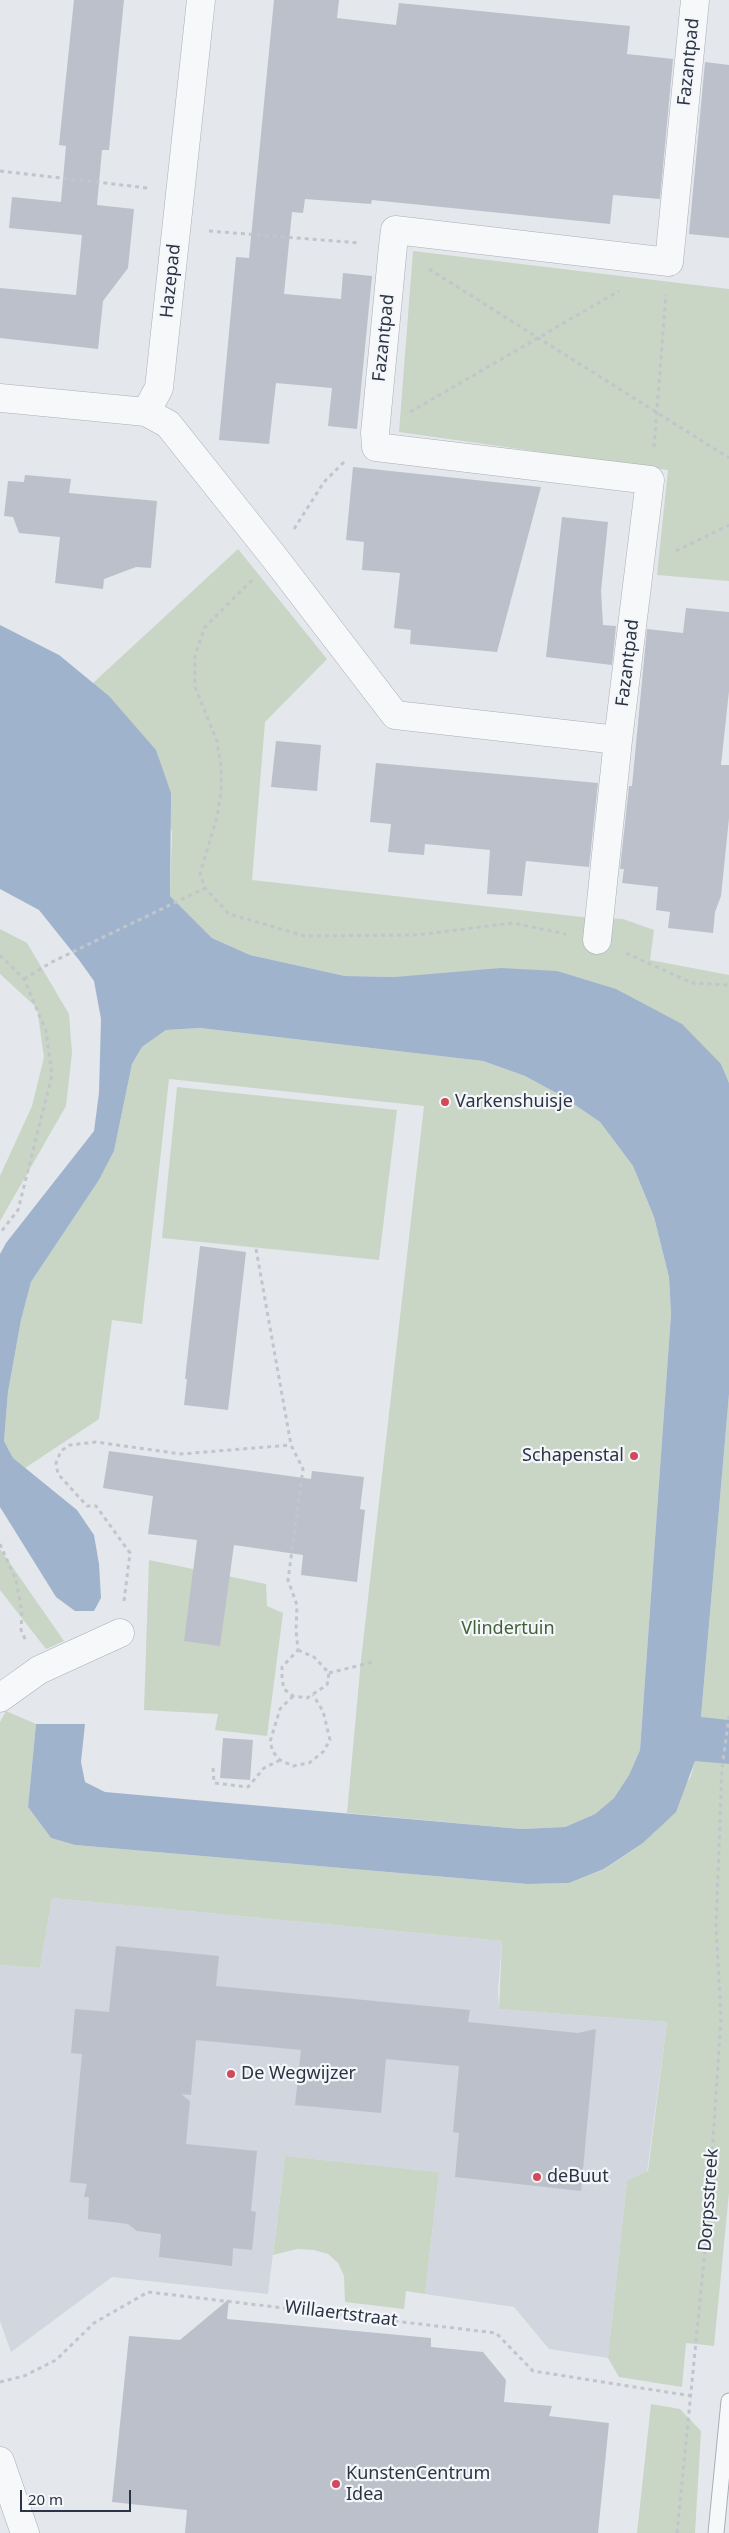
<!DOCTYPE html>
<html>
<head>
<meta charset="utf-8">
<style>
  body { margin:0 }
  #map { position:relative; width:729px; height:2533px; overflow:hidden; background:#e4e7ec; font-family:"Noto Sans",sans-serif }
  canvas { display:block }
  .scale { position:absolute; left:20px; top:2490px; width:111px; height:22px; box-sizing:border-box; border:2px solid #2b3445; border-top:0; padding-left:6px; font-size:15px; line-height:18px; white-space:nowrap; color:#2b3445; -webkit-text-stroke:4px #f4f6f9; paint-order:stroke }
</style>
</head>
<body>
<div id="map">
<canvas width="729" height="2533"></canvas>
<div class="scale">20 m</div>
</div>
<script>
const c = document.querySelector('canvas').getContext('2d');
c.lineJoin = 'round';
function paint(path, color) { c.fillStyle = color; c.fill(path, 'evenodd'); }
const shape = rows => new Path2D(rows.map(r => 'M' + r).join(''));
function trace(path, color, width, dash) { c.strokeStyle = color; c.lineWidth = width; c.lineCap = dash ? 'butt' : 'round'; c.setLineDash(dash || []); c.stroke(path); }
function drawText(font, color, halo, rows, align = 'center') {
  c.font = font + ' "Noto Sans",sans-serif'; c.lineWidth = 4.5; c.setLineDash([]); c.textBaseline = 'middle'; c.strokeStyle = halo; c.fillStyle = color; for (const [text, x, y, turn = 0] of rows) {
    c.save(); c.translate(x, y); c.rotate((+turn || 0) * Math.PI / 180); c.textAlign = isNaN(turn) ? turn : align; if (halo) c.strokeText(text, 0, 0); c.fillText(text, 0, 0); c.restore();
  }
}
const built = shape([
  [52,1898,502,1941,498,1991,499,2009,667,2022,647,2172,627,2182,608,2358,549,2349,514,2307,425,2294,439,2172,285,2156,268,2294,112,2277,11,2352,0,2321,0,1965,40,1968]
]);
const green = shape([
  [413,251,729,289,729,581,657,575,668,470,399,432],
  [238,549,327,659,265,722,252,880,582,917,623,919,654,930,650,960,729,975,729,1083,721,1064,395,977,345,976,250,955,212,938,170,896,172,831,93,683],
  [0,929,27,943,69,1014,72,1053,66,1106,0,1221,0,1176,32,1106,44,1057,37,1008,0,974],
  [200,1028,483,1061,525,1076,562,1096,600,1122,633,1166,654,1217,669,1277,671,1314,640,1750,629,1775,614,1798,595,1814,565,1827,521,1829,347,1813,361,1660,424,1106,169,1079,142,1324,112,1320,99,1419,25,1468,13,1458,4,1441,8,1392,21,1320,31,1282,99,1180,114,1151,132,1064,142,1047,166,1030],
  [177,1087,397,1110,379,1260,162,1238],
  [729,1394,729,1720,701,1718],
  [0,1549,64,1641,46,1649,0,1590],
  [149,1560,266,1584,267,1606,283,1613,267,1736,215,1730,218,1714,144,1710],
  [6,1711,36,1724,28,1807,51,1838,75,1845,527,1884,569,1883,605,1869,643,1843,655,1832,691,1776,695,1760,729,1764,729,2193,714,2346,686,2343,682,2387,619,2377,608,2358,627,2181,648,2171,667,2022,499,2009,502,1941,52,1898,40,1968,0,1965,0,1722],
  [285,2156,439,2172,425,2294,406,2291,404,2309,345,2302,344,2276,338,2263,328,2254,314,2250,297,2249,273,2255],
  [651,2404,680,2409,701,2431,695,2533,637,2533]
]);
const water = shape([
  [0,625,59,655,109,696,156,750,171,793,170,896,212,938,250,955,345,976,395,977,501,968,557,971,616,989,682,1024,721,1064,729,1083,729,1394,701,1717,729,1720,729,1764,695,1761,676,1812,643,1843,604,1869,569,1883,527,1884,75,1845,51,1838,28,1807,36,1724,85,1724,81,1762,85,1782,105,1792,521,1829,565,1827,595,1814,614,1798,629,1775,640,1750,671,1314,669,1277,654,1217,633,1166,600,1122,562,1096,525,1076,483,1061,200,1028,166,1030,142,1047,132,1064,114,1151,99,1180,31,1282,21,1320,8,1392,4,1441,13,1458,77,1510,94,1535,99,1564,101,1598,94,1611,75,1611,56,1597,0,1507,0,1254,6,1243,94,1131,99,1093,101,1019,94,981,79,960,39,910,0,889]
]);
const building = shape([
  [74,0,124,0,109,150,102,150,97,205,134,209,128,268,103,301,98,349,0,338,0,288,76,295,82,235,9,228,12,197,61,202,66,146,59,145],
  [274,0,339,0,337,18,396,25,399,3,630,26,627,54,673,59,660,199,613,195,610,224,372,200,371,204,305,199,303,213,292,212,284,294,341,299,343,273,372,276,357,429,328,426,332,388,276,383,269,444,219,440,236,257,249,258],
  [705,62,729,65,729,238,689,234],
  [353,467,541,487,497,652,410,644,411,630,394,628,400,573,362,570,364,542,346,540],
  [25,475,71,479,69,493,157,501,151,568,136,567,104,579,103,589,55,583,60,537,19,533,13,517,4,516,8,481,24,482],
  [562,517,608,522,601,591,603,625,616,626,612,665,546,657],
  [686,608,729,612,729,691,721,765,729,765,729,818,721,896,715,912,713,933,668,928,670,912,656,910,658,887,622,883,624,869,620,869,629,786,632,786,647,629,683,633],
  [276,741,321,745,317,791,271,787],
  [376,763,598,783,589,867,526,861,522,896,487,894,490,850,425,844,424,855,388,852,391,824,370,822],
  [200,1246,246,1252,228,1410,184,1405,187,1379,185,1379],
  [109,1451,311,1479,312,1471,364,1477,360,1509,365,1510,357,1582,301,1575,303,1555,234,1545,220,1646,184,1641,197,1540,148,1534,153,1496,103,1488],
  [223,1738,253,1740,250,1780,220,1778],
  [116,1946,219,1956,216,1986,470,2010,468,2022,578,2033,596,2029,581,2191,455,2177,459,2133,453,2132,459,2066,386,2059,381,2113,295,2105,301,2050,196,2040,191,2095,181,2094,190,2101,186,2144,257,2151,251,2211,256,2212,252,2250,233,2248,232,2266,159,2257,161,2234,137,2231,128,2224,88,2219,89,2197,84,2197,87,2184,70,2182,82,2054,71,2053,75,2009,109,2012],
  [229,2299,227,2319,431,2338,431,2347,483,2352,506,2380,504,2402,552,2406,549,2416,609,2423,598,2533,185,2533,187,2510,112,2502,129,2336,180,2340]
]);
const path = shape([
  [0,171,148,188],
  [209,231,360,243],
  [429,269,729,458],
  [410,412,619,291],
  [654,447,666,294],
  [294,529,324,482,345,461],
  [676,551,729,525],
  [252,580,205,627,195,655,195,687,217,741,221,767,221,792,217,817,200,874,205,888,229,914,305,936,416,935,513,923,566,934],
  [626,953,692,983,729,985],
  [0,955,24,979,46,1031,52,1075,18,1210,0,1233],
  [24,979,52,962,205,888],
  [256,1249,291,1445,303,1469,288,1580,297,1605,296,1630,298,1650,282,1667,282,1679,284,1689,293,1696,307,1698,327,1685,329,1673,314,1657,298,1650],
  [0,1544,16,1580,22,1612,21,1630,26,1641],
  [124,1601,130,1553,96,1506,87,1506,58,1474,56,1463,61,1451,70,1445,96,1442,181,1454,291,1445],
  [329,1673,373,1662],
  [293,1696,280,1709,270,1742,273,1752,280,1760,293,1766,309,1763,323,1752,330,1740,323,1711,313,1695],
  [213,1768,214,1783,248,1787,264,1768,280,1760],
  [0,2382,24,2376,56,2360,94,2323,148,2292,496,2333,533,2371,692,2396],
  [677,2533,707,2230,721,2018,716,1926,722,1769,729,1716]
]);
const lane = shape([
  [716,2533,729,2401]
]);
const street = shape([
  [0,398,146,412,159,388,201,0],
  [146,412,168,424,274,557,395,715,618,740,650,480,376,447,375,433,393,246,395,230,669,262,695,0],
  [597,940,618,740],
  [0,1698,39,1670,120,1633],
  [0,2461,25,2533]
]);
const markers = [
  [445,1102,5,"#d1495b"],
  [634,1456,5,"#d1495b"],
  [231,2074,5,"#d1495b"],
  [537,2177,5,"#d1495b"],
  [336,2484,5,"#d1495b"]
];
const streetNames = [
  ["Fazantpad",689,62,-84],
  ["Hazepad",171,281,-84],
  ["Fazantpad",384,338,-84],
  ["Fazantpad",628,663,-83],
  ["Dorpsstreek",709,2200,-86],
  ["Willaertstraat",341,2314,7]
];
const poiNames = [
  ["Varkenshuisje",455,1102],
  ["Schapenstal",624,1456,"right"],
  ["De Wegwijzer",241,2074],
  ["deBuut",547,2177],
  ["KunstenCentrum",346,2474],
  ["Idea",346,2495]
];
const parkNames = [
  ["Vlindertuin",508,1629]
];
paint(built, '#d2d6de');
paint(green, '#c9d6c5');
paint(water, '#9fb4cc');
paint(building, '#bbc0ca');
trace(lane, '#a9aeb7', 17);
trace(street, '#a9aeb7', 29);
trace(path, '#c2c5cb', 3, [4, 4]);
trace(lane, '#f7f8fa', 15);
trace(street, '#f7f8fa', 28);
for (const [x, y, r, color] of markers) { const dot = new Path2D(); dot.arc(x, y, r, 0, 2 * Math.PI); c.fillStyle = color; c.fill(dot); trace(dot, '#f4f6f9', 2); }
drawText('18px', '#2b3445', '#f4f6f9', streetNames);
drawText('18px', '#2b3445', '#f4f6f9', poiNames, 'left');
drawText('18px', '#3f6138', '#f4f6f9', parkNames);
</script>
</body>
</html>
